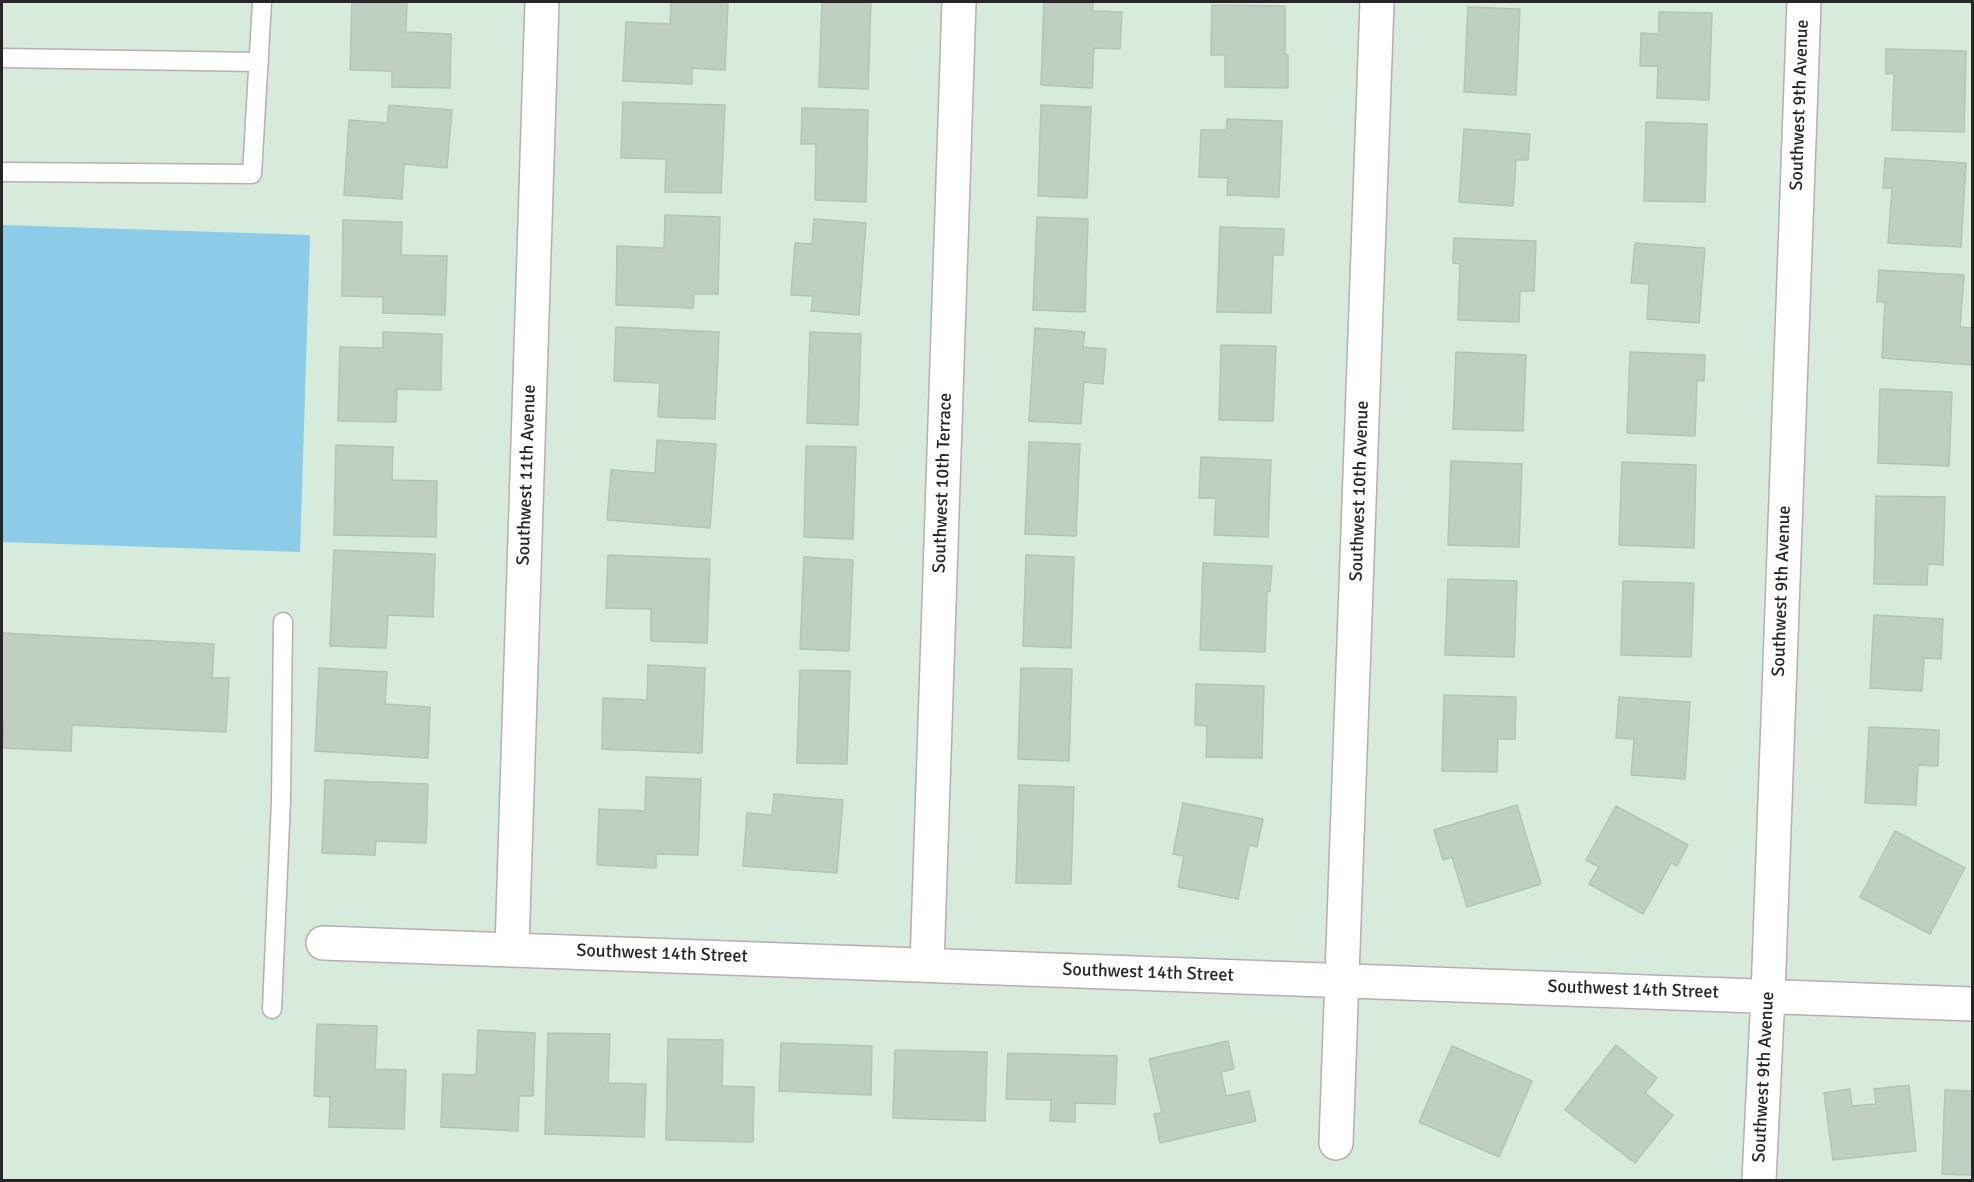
<!DOCTYPE html>
<html>
<head>
<meta charset="utf-8">
<style>
  body { margin:0 }
  #map { position:relative; width:1974px; height:1182px; overflow:hidden; background:#d6ebda; font-family:Signika,sans-serif }
  canvas { display:block }
  .frame { position:absolute; inset:0; border:3px solid #262626; pointer-events:none }
</style>
</head>
<body>
<div id="map">
<canvas width="1974" height="1182"></canvas>
<div class="frame"></div>
</div>
<script>
const c = document.querySelector('canvas').getContext('2d');
c.lineJoin = 'round';
function paint(path, color) { c.fillStyle = color; c.fill(path, 'evenodd'); }
const shape = rows => new Path2D(rows.map(r => 'M' + r).join(''));
function trace(path, color, width, dash) { c.strokeStyle = color; c.lineWidth = width; c.lineCap = dash ? 'butt' : 'round'; c.setLineDash(dash || []); c.stroke(path); }
function drawText(font, color, halo, rows, align = 'center') {
  c.font = font + ' Signika,sans-serif'; c.lineWidth = 6; c.setLineDash([]); c.textBaseline = 'middle'; c.strokeStyle = halo; c.fillStyle = color; for (const [text, x, y, turn = 0] of rows) {
    c.save(); c.translate(x, y); c.rotate((+turn || 0) * Math.PI / 180); c.textAlign = isNaN(turn) ? turn : align; if (halo) c.strokeText(text, 0, 0); c.fillText(text, 0, 0); c.restore();
  }
}
const green = shape([
  [2,225,310,235,300,552,2,542]
]);
const building = shape([
  [352,2,407,2,406,32,451,34,450,88,392,87,392,71,350,70,352,2],
  [671,2,728,2,725,70,692,68,692,84,623,81,626,22,670,24,671,2],
  [822,2,871,2,868,89,819,87,822,2],
  [1044,2,1093,2,1093,11,1122,12,1120,49,1094,48,1092,88,1041,85,1044,2],
  [1212,5,1285,6,1285,54,1288,55,1288,88,1225,87,1225,55,1211,55,1212,5],
  [1468,7,1520,9,1516,95,1464,92,1468,7],
  [1659,12,1712,13,1709,100,1657,98,1658,66,1640,66,1641,33,1659,34,1659,12],
  [1886,49,1966,51,1964,132,1892,130,1894,73,1886,74,1886,49],
  [623,102,725,105,721,193,665,192,666,159,621,158,623,102],
  [389,105,452,110,447,168,404,164,402,199,344,195,349,120,387,123,389,105],
  [1041,105,1091,107,1087,198,1038,196,1041,105],
  [802,108,868,110,866,202,815,200,816,144,801,144,802,108],
  [1227,119,1282,121,1279,197,1227,195,1228,178,1199,177,1201,130,1226,130,1227,119],
  [1646,122,1707,124,1705,202,1644,201,1646,122],
  [1464,129,1530,134,1528,160,1516,160,1513,206,1459,202,1464,129],
  [1885,158,1966,163,1961,247,1888,243,1892,188,1883,188,1885,158],
  [665,215,720,217,718,294,694,294,693,308,616,305,617,246,664,248,665,215],
  [1037,217,1088,219,1085,312,1033,310,1037,217],
  [814,219,866,223,859,315,811,311,813,296,791,295,795,243,812,244,814,219],
  [343,220,402,222,401,255,447,256,445,315,383,313,383,297,342,296,343,220],
  [1220,227,1284,229,1283,255,1273,255,1271,313,1217,312,1220,227],
  [1454,238,1536,241,1534,291,1520,291,1519,322,1458,320,1460,264,1453,263,1454,238],
  [1635,243,1705,248,1699,323,1647,319,1649,284,1631,283,1635,243],
  [1879,270,1964,275,1960,327,1972,328,1972,365,1882,358,1885,302,1877,302,1879,270],
  [616,327,719,332,715,419,658,417,660,383,614,381,616,327],
  [1035,328,1085,332,1083,347,1106,349,1103,384,1084,382,1081,424,1029,421,1035,328],
  [383,332,442,334,441,390,397,389,396,422,338,421,340,347,383,348,383,332],
  [810,332,861,334,858,425,807,423,810,332],
  [1221,345,1276,346,1273,421,1219,420,1221,345],
  [1456,352,1526,355,1523,431,1453,429,1456,352],
  [1630,352,1705,355,1704,381,1697,380,1695,436,1627,433,1630,352],
  [1880,389,1952,392,1949,466,1878,463,1880,389],
  [657,440,716,444,710,528,607,520,611,470,655,473,657,440],
  [1029,442,1080,444,1076,536,1025,534,1029,442],
  [336,445,393,447,392,480,437,481,436,537,334,535,336,445],
  [806,446,856,447,853,539,804,537,806,446],
  [1201,457,1271,460,1268,537,1214,535,1216,498,1199,498,1201,457],
  [1451,461,1522,464,1519,547,1448,545,1451,461],
  [1622,462,1696,465,1694,548,1619,545,1622,462],
  [1876,496,1945,497,1943,565,1928,564,1927,585,1874,584,1876,496],
  [334,550,435,554,433,617,388,615,386,648,330,646,334,550],
  [608,555,710,559,707,643,651,641,651,609,606,608,608,555],
  [1026,555,1074,557,1071,648,1023,646,1026,555],
  [804,557,853,560,849,651,800,649,804,557],
  [1203,563,1272,566,1270,591,1267,592,1265,652,1200,650,1203,563],
  [1448,579,1517,581,1514,657,1445,655,1448,579],
  [1623,581,1694,583,1691,657,1621,655,1623,581],
  [1874,615,1943,619,1941,659,1924,658,1922,691,1870,688,1874,615],
  [2,633,214,644,212,678,229,678,226,732,72,725,71,751,2,748,4,724,2,724,2,633],
  [648,665,705,668,702,753,602,749,603,698,647,700,648,665],
  [319,668,387,672,385,704,430,707,428,758,315,751,319,668],
  [1021,668,1072,669,1069,761,1018,759,1021,668],
  [800,670,850,671,847,764,797,763,800,670],
  [1196,684,1264,686,1262,758,1206,757,1207,726,1195,725,1196,684],
  [1444,695,1516,697,1515,739,1498,739,1497,772,1442,771,1444,695],
  [1619,697,1690,702,1685,779,1631,775,1634,739,1616,738,1619,697],
  [1869,727,1939,730,1938,766,1918,765,1916,805,1865,803,1869,727],
  [646,777,701,779,698,855,656,854,656,868,597,865,599,809,645,811,646,777],
  [325,780,428,784,426,843,376,841,375,855,322,853,325,780],
  [1019,785,1074,787,1071,884,1016,883,1019,785],
  [774,794,843,800,837,873,743,866,747,813,772,815,774,794],
  [1183,803,1263,819,1257,847,1249,845,1238,899,1178,887,1184,856,1173,854,1183,803],
  [1517,805,1541,884,1467,907,1452,857,1443,860,1434,830,1517,805],
  [1616,806,1688,845,1677,866,1671,863,1643,914,1589,884,1599,867,1586,860,1616,806],
  [1895,831,1965,868,1930,934,1860,897,1895,831],
  [317,1024,377,1026,375,1069,406,1070,404,1129,329,1127,330,1097,314,1096,317,1024],
  [478,1030,535,1033,533,1096,519,1096,518,1131,441,1127,443,1074,476,1075,478,1030],
  [548,1033,610,1034,608,1083,646,1084,644,1137,545,1134,548,1033],
  [668,1039,723,1040,722,1086,754,1087,753,1142,666,1140,668,1039],
  [1228,1041,1234,1069,1221,1072,1226,1096,1249,1091,1256,1121,1160,1143,1154,1114,1162,1113,1149,1059,1228,1041],
  [781,1043,872,1046,871,1095,779,1091,781,1043],
  [1616,1045,1657,1078,1645,1093,1673,1115,1635,1163,1565,1110,1616,1045],
  [1452,1046,1532,1081,1499,1157,1419,1122,1452,1046],
  [895,1050,987,1052,985,1121,893,1118,895,1050],
  [1008,1053,1117,1056,1115,1104,1075,1103,1075,1122,1050,1121,1051,1100,1006,1099,1008,1053],
  [1909,1085,1916,1151,1833,1160,1824,1093,1850,1089,1852,1106,1876,1104,1874,1089,1909,1085],
  [1945,1090,1972,1091,1972,1175,1942,1174,1945,1090]
]);
const lane = shape([
  [2,58,259,62],
  [2,172,252,174,262,2],
  [272,1009,281,800,283,622]
]);
const street = shape([
  [323,943,1972,1004],
  [512,948,542,2],
  [927,965,959,2],
  [1336,1143,1377,2],
  [1759,1180,1768,995,1804,2]
]);
const streetNames = [
  ["Southwest 9th Avenue",1800,105,-88],
  ["Southwest 11th Avenue",527,475,-88],
  ["Southwest 10th Terrace",943,483,-88],
  ["Southwest 10th Avenue",1360,491,-88],
  ["Southwest 9th Avenue",1782,591,-88],
  ["Southwest 14th Street",662,954,2],
  ["Southwest 14th Street",1148,973,2],
  ["Southwest 14th Street",1633,990,2],
  ["Southwest 9th Avenue",1764,1077,-87]
];
paint(green, '#8ccce8');
paint(building, '#bfd0c3');
trace(building, '#b0c6b6', 1.5);
trace(lane, '#bcaab4', 21);
trace(street, '#bcaab4', 36);
trace(lane, '#fff', 18);
trace(street, '#fff', 33);
drawText('18px', '#262626', '#fff', streetNames);
</script>
</body>
</html>
